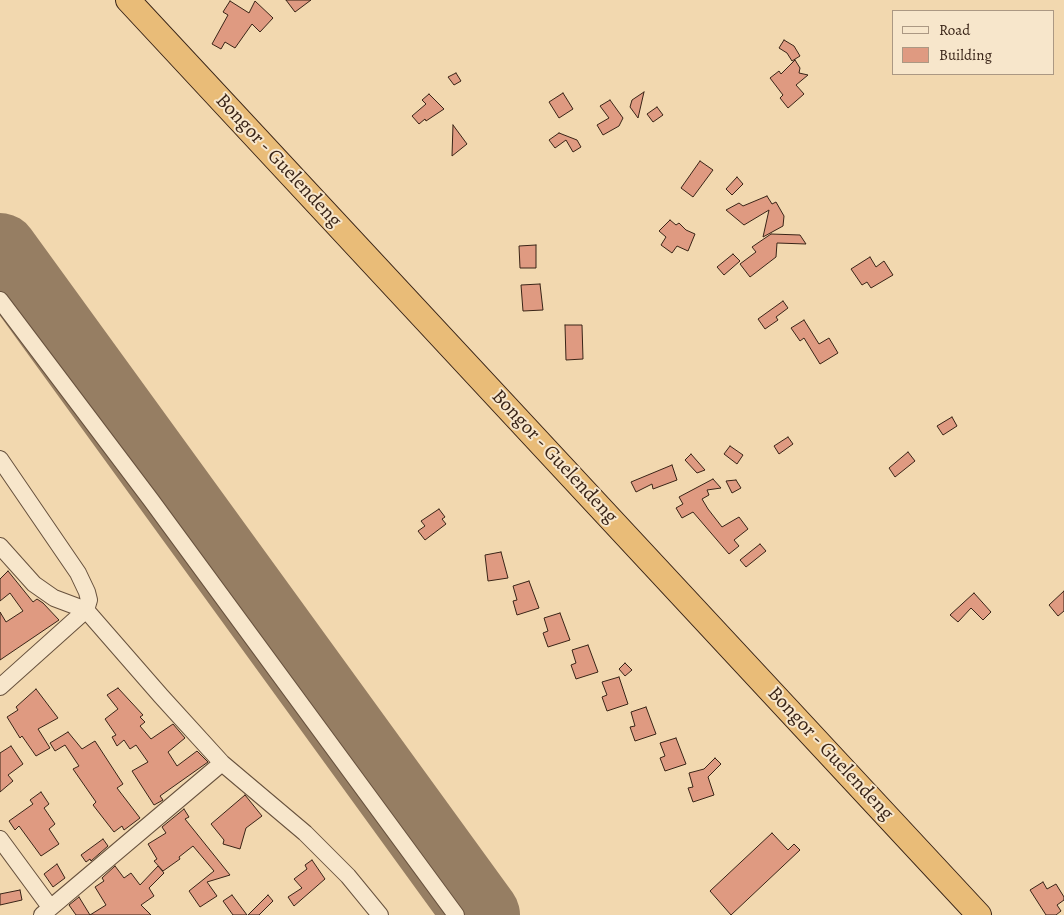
<!DOCTYPE html>
<html>
<head>
<meta charset="utf-8">
<style>
  body { margin:0 }
  #map { position:relative; width:1064px; height:915px; overflow:hidden; background:#f2d8af; font-family:Alegreya,serif }
  canvas { display:block }
  .legend { position:absolute; left:892px; top:10px; width:162px; height:65px; box-sizing:border-box; background:#f7e6cb; border:1px solid #ab9883; margin:0; padding:6px 9px; list-style:none; font-size:15px; color:#392417 }
  .legend li { display:flex; align-items:center; gap:10px; height:25px }
  .legend b { width:25px; border:1px solid #ab9883 }
</style>
</head>
<body>
<div id="map">
<canvas width="1064" height="915"></canvas>
<ul class="legend">
<li><b style="height:6px;background:#f7e6cb"></b>Road</li>
<li><b style="height:14px;background:#df9a81"></b>Building</li>
</ul>
</div>
<script>
const c = document.querySelector('canvas').getContext('2d');
c.lineJoin = 'round';
const shape = rows => new Path2D(rows.map(r => 'M' + r).join(''));
function trace(path, color, width, dash) { c.strokeStyle = color; c.lineWidth = width; c.lineCap = dash ? 'butt' : 'round'; c.setLineDash(dash || []); c.stroke(path); }
function paint(path, color) { c.fillStyle = color; c.fill(path, 'evenodd'); }
function drawText(font, color, halo, rows, align = 'center') {
  c.font = font + ' Alegreya,serif'; c.lineWidth = 4; c.setLineDash([]); c.textBaseline = 'middle'; c.strokeStyle = halo; c.fillStyle = color; for (const [text, x, y, turn = 0] of rows) {
    c.save(); c.translate(x, y); c.rotate((+turn || 0) * Math.PI / 180); c.textAlign = isNaN(turn) ? turn : align; if (halo) c.strokeText(text, 0, 0); c.fillText(text, 0, 0); c.restore();
  }
}
const runway = shape([
  [0,251,482,915]
]);
const building = shape([
  [286,0,311,0,295,12,286,0],
  [230,1,249,13,255,1,273,18,260,32,252,24,235,48,225,42,221,49,212,44,228,15,223,12,230,1],
  [784,40,794,46,800,56,792,61,787,53,779,48,784,40],
  [795,60,800,68,799,73,808,75,796,85,804,94,788,108,780,98,783,95,770,78,779,71,781,74,795,60],
  [456,73,461,81,454,85,448,77,456,73],
  [644,92,638,118,630,107,632,100,644,92],
  [563,93,573,109,559,118,549,102,563,93],
  [429,94,444,109,426,121,425,119,419,124,412,116,426,104,422,100,429,94],
  [610,100,623,118,619,126,603,135,597,125,609,118,600,106,610,100],
  [657,107,663,115,653,122,647,114,657,107],
  [453,125,467,144,452,156,453,125],
  [559,133,577,140,581,147,573,152,566,140,555,148,549,140,559,133],
  [700,161,713,170,693,197,681,188,700,161],
  [737,177,743,184,732,195,726,189,737,177],
  [767,196,772,204,776,202,784,216,783,226,763,237,769,210,744,225,726,210,739,203,743,206,767,196],
  [670,220,676,225,679,223,686,230,695,234,688,251,677,246,672,253,661,245,666,237,659,231,670,220],
  [771,234,800,235,806,244,777,243,776,257,750,277,740,264,756,252,752,247,771,234],
  [536,245,536,268,520,268,519,246,536,245],
  [733,254,740,261,724,275,717,267,733,254],
  [870,257,876,267,884,261,893,275,871,288,867,282,862,285,851,269,870,257],
  [540,284,543,310,523,311,521,285,540,284],
  [783,301,788,308,776,317,778,320,765,329,758,319,783,301],
  [804,320,819,344,829,338,838,353,820,364,804,338,800,341,791,328,804,320],
  [565,325,582,325,583,359,566,360,565,325],
  [952,417,957,426,943,435,937,426,952,417],
  [788,437,793,444,779,454,774,446,788,437],
  [730,446,743,455,737,464,724,454,730,446],
  [908,452,915,461,895,477,889,468,908,452],
  [691,454,705,470,697,473,685,460,691,454],
  [672,465,677,480,653,489,652,484,636,492,631,482,672,465],
  [713,479,721,488,707,490,709,495,702,499,708,509,722,527,739,517,748,529,734,540,739,546,729,554,693,512,682,518,676,508,683,504,679,497,713,479],
  [736,480,741,488,732,493,726,481,736,480],
  [439,509,445,517,442,519,446,524,425,540,418,531,425,526,421,521,439,509],
  [760,544,766,551,746,567,740,560,760,544],
  [501,552,508,578,488,581,485,555,501,552],
  [8,571,33,602,37,599,43,603,59,620,0,660,0,612,6,622,23,611,10,593,0,601,0,579,8,571],
  [529,581,539,608,517,615,513,601,517,600,513,586,529,581],
  [1064,591,1064,611,1058,616,1049,605,1064,591],
  [974,593,991,612,983,620,971,608,958,622,950,615,974,593],
  [560,613,570,640,548,647,543,633,548,631,544,618,560,613],
  [588,645,598,672,576,679,571,665,576,663,572,650,588,645],
  [625,663,632,670,625,676,619,669,625,663],
  [619,677,628,704,607,711,602,697,607,695,602,682,619,677],
  [118,688,143,715,140,717,145,722,140,726,151,739,173,724,185,738,168,752,177,766,197,751,208,762,160,796,163,800,154,805,132,771,148,762,136,745,130,749,124,740,117,746,112,737,116,735,105,719,118,709,107,695,118,688],
  [36,689,58,718,38,729,50,748,36,756,22,736,20,738,7,717,18,710,16,707,36,689],
  [646,707,656,734,635,741,630,727,635,726,631,712,646,707],
  [68,732,82,749,95,741,123,784,117,788,140,818,124,830,122,826,114,832,93,805,96,802,73,769,79,766,65,745,55,751,50,743,68,732],
  [676,738,686,764,665,771,660,758,665,756,660,743,676,738],
  [11,746,23,764,8,775,13,781,0,792,0,753,11,746],
  [715,758,721,764,708,777,714,795,693,802,688,788,693,787,689,773,704,769,715,758],
  [41,792,49,804,44,808,55,824,49,829,59,844,41,856,19,826,15,830,9,821,33,804,30,800,41,792],
  [245,795,262,816,246,828,240,849,223,844,224,840,211,824,245,795],
  [184,809,189,817,185,819,230,875,207,882,217,896,200,907,189,891,214,871,193,846,179,857,180,859,163,871,154,861,157,859,148,844,166,833,162,827,184,809],
  [772,833,788,850,794,844,800,850,731,915,710,891,772,833],
  [103,839,108,846,91,861,90,859,86,862,81,855,103,839],
  [312,860,325,879,294,906,288,897,302,888,294,879,307,869,305,865,312,860],
  [57,864,65,878,53,887,44,874,57,864],
  [115,866,124,878,131,873,140,885,158,866,164,873,149,888,154,896,141,905,151,915,90,915,106,905,95,887,104,881,102,878,115,866],
  [1043,882,1047,889,1056,884,1064,897,1064,900,1057,905,1061,911,1056,915,1046,915,1030,890,1043,882],
  [20,890,22,900,0,905,0,894,20,890],
  [232,895,247,915,233,915,223,901,232,895],
  [268,895,273,901,259,915,248,915,268,895],
  [79,897,90,915,76,915,69,905,79,897]
]);
const minor = shape([
  [0,300,151,500,456,915],
  [0,459,78,573,87,592,89,600,86,610,0,687],
  [0,546,34,584,54,598,86,610,161,696,222,763,305,833,348,876,380,915],
  [0,839,50,907],
  [42,915,222,763]
]);
const highway = shape([
  [128,0,979,915]
]);
const streetNames = [
  ["Bongor - Guelendeng",278,161,47],
  ["Bongor - Guelendeng",554,457,47],
  ["Bongor - Guelendeng",830,754,47]
];
trace(runway, '#967e63', 76);
paint(building, '#df9a81');
trace(building, '#392417', 1);
trace(minor, '#67513d', 18);
trace(highway, '#392417', 26);
trace(minor, '#f7e6cb', 16);
trace(highway, '#e9bc78', 24);
drawText('20px', '#392417', '#f7e6cb', streetNames);
</script>
</body>
</html>
